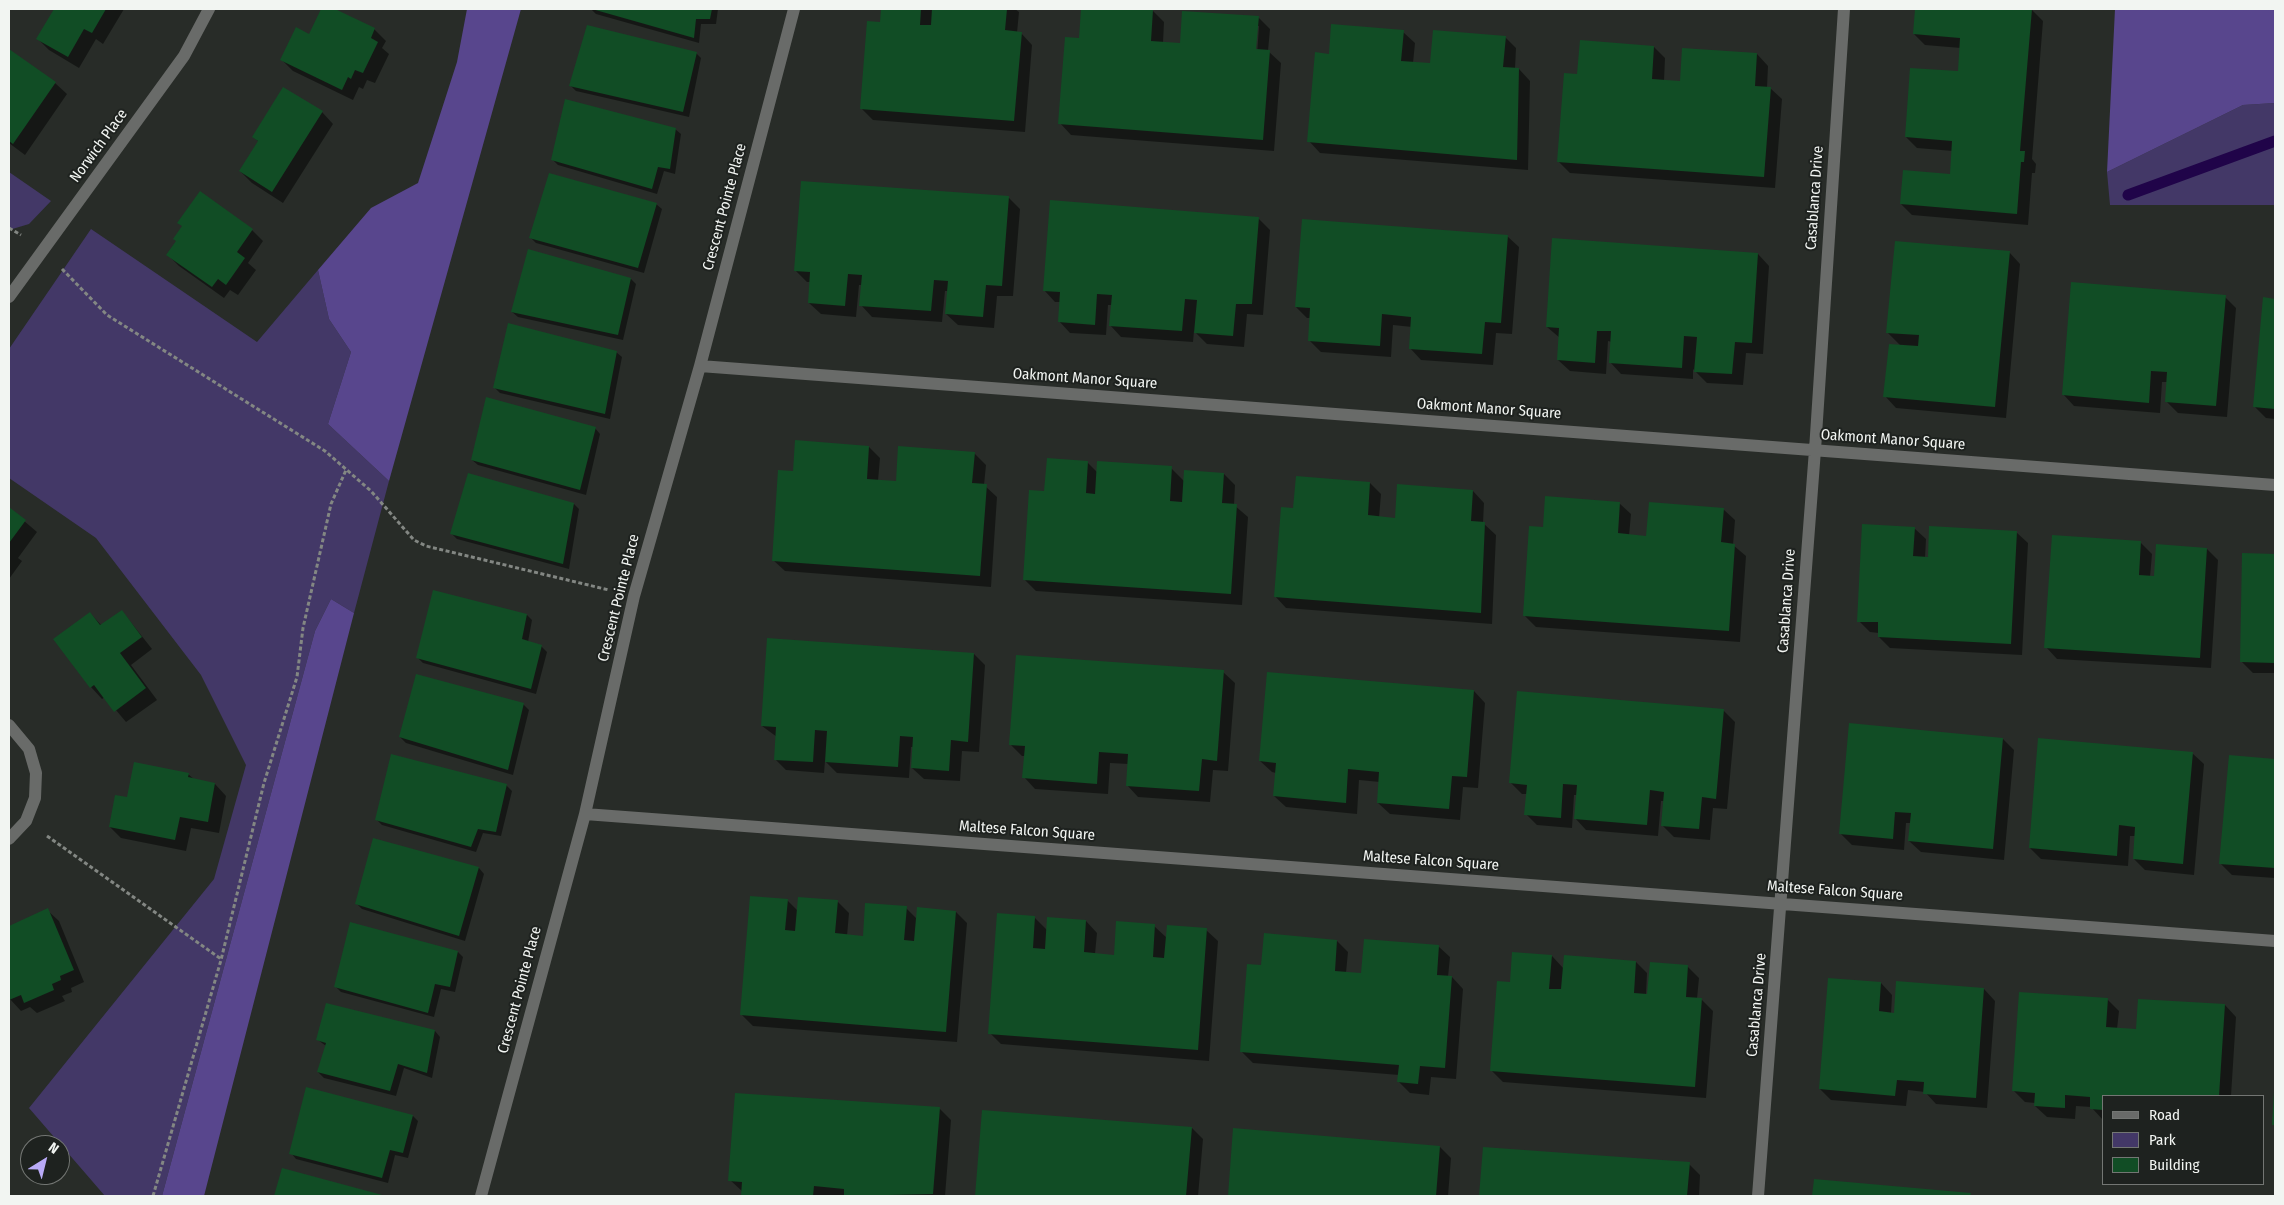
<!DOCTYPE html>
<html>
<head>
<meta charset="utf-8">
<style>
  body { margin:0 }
  #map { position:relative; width:2284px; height:1205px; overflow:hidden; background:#282c28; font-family:"Fira Sans Condensed",sans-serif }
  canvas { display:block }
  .frame { position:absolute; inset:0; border:10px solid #f2f5f2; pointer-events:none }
  .legend { position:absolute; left:2102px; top:1095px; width:162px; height:90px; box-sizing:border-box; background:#1e221f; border:1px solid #737673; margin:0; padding:6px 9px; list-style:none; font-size:15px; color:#f2f5f2 }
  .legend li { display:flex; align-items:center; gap:10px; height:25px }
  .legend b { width:25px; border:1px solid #737673 }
  .north { position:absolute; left:20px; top:1135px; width:50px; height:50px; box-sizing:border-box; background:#1e221f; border:1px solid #737673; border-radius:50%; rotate:36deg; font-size:14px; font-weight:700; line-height:20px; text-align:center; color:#f2f5f2 }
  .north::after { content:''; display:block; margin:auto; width:18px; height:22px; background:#b9aaf7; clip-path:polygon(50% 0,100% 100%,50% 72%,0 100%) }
</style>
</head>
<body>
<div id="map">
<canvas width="2284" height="1205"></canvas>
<div class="frame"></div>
<ul class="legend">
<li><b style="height:6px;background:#696b69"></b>Road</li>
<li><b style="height:14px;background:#433867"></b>Park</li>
<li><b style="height:14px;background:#114d25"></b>Building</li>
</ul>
<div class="north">N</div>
</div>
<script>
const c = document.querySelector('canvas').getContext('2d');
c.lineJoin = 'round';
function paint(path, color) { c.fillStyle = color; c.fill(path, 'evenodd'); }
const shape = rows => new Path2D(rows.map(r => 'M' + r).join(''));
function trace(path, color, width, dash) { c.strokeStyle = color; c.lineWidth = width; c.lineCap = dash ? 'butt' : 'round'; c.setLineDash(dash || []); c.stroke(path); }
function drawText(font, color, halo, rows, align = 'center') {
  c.font = font + ' "Fira Sans Condensed",sans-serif'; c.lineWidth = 4; c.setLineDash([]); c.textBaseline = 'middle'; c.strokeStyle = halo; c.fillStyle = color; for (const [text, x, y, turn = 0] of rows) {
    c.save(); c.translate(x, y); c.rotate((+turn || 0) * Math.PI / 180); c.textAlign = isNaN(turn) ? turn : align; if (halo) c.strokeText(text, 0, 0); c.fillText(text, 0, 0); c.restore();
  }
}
const green = shape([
  [2275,103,2275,205,2110,205,2107,172,2243,105],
  [9,172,51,201,29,224,9,230],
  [91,229,257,342,318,270,329,319,351,352,328,424,389,481,354,613,331,599,315,631,162,1196,105,1196,29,1108,214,879,246,765,201,675,96,538,9,478,9,349]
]);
const forest = shape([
  [467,9,521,9,389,481,328,424,351,352,329,319,318,270,371,208,418,183,457,62],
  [2115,9,2275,9,2275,103,2243,105,2107,172],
  [331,599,354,613,204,1196,162,1196,315,631]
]);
const shadow = shape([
  [55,9,124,9,103,44,96,39,79,68,49,50,38,39],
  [323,9,332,9,374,29,386,41,382,48,389,54,375,83,367,80,363,89,359,87,353,100,293,71,282,60,310,35],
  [591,9,718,9,716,24,701,24,699,43,596,14],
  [882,9,1015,9,1019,12,1017,33,1021,33,1032,45,1025,132,873,120,861,108,881,23],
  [1082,9,1153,11,1164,22,1163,43,1181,44,1258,17,1270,29,1268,51,1281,63,1274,151,1071,135,1060,123,1080,39],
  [1257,26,1259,26,1257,55,1254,55],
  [1916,9,2032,10,2043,21,2032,159,2036,164,2035,173,2032,173,2028,225,1912,215,1901,204,1951,176,1953,151,1917,148,1906,137,1959,73,1961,48,1925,45,1914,34],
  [1403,32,1415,43,1413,63,1431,64,1505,37,1516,48,1515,69,1519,69,1530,81,1528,170,1320,153,1309,141,1330,55],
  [1654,47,1665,58,1664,81,1681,82,1757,54,1768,66,1767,88,1770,88,1782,99,1775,188,1570,173,1558,161,1578,75],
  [9,51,55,83,67,94,25,155,9,143],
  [696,53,701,58,689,117,576,91,570,85],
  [322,112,333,124,283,203,252,183,240,171,259,142,253,137],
  [675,129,681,134,675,174,664,171,657,194,558,165,552,159],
  [1009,198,1020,209,1013,296,997,296,994,328,958,325,946,314,948,291,945,291,942,322,872,317,861,305,862,285,859,285,856,317,821,314,809,303,811,282,807,282,795,270],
  [656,204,662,209,644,273,536,243,531,238],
  [1258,218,1270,230,1263,315,1247,314,1244,347,1207,344,1194,331,1193,342,1121,337,1110,325,1112,305,1108,305,1106,335,1070,333,1059,321,1060,302,1055,302,1044,290],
  [252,230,263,241,248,263,256,270,238,295,230,290,224,298,179,266,168,255],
  [1507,236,1519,247,1512,334,1496,333,1493,365,1421,360,1410,348,1412,327,1393,325,1391,357,1321,352,1309,340,1311,318,1307,318,1296,307],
  [2009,252,2020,264,2006,418,1896,408,1885,396,1901,346,1888,333],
  [1758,254,1769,266,1763,354,1746,353,1743,385,1707,383,1693,369,1693,379,1621,374,1610,362,1612,342,1608,341,1606,374,1570,371,1558,360,1560,338,1547,327],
  [631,279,636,284,623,340,518,317,512,312],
  [2225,297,2236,308,2227,417,2178,413,2166,401,2168,382,2162,382,2160,413,2074,406,2063,394],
  [2264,299,2275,300,2275,419,2266,418,2255,407],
  [616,352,622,357,610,419,500,393,494,387],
  [595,428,600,434,586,495,478,465,472,460],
  [869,447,880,458,878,481,897,483,974,453,986,465,984,485,997,497,991,587,785,571,773,560,794,473],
  [1087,462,1098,473,1171,468,1184,481,1224,474,1235,485,1234,505,1248,517,1242,605,1036,591,1025,580,1046,493],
  [1297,477,1370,483,1381,494,1379,518,1396,519,1473,491,1484,503,1483,523,1496,535,1492,624,1286,608,1275,596,1294,510],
  [1619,503,1631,514,1629,536,1648,537,1723,509,1735,520,1733,545,1746,556,1740,642,1536,627,1524,615],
  [574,504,579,509,569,569,457,539,451,533],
  [9,508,37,532,18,558,22,561,9,579],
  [1914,528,1926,539,1925,558,2016,532,2028,543,2022,655,1890,648,1879,637,1879,633,1870,632,1859,621],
  [2140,542,2152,554,2150,577,2156,577,2207,549,2218,560,2211,668,2057,659,2046,647],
  [2244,554,2275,555,2275,673,2253,673,2241,661],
  [122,611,152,649,131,665,157,700,126,722,105,697,102,699,91,687,90,613,102,626],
  [527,615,532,620,528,642,541,646,547,652,536,694,423,663,418,658],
  [974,654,985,665,979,752,962,751,960,781,924,779,912,768,914,747,911,747,909,778,837,773,825,761,824,773,786,770,775,759,777,737,762,726],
  [1223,672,1235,683,1228,771,1213,770,1210,802,1138,797,1127,785,1128,764,1110,763,1108,794,1035,789,1024,777,1025,756,1022,756,1011,745],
  [1474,691,1485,703,1478,788,1463,787,1460,820,1390,814,1378,803,1380,782,1359,780,1357,814,1286,807,1274,796,1276,773,1272,772,1260,761],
  [523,704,529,710,513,775,406,743,400,737],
  [1723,710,1735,722,1727,809,1713,808,1710,840,1674,837,1662,825,1664,801,1661,801,1658,836,1586,830,1575,818,1577,795,1574,795,1572,828,1537,825,1526,814,1527,794,1522,794,1510,782],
  [2003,739,2014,750,2004,860,1921,852,1909,841,1911,823,1906,823,1904,850,1852,845,1840,833],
  [2192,753,2204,764,2194,875,2145,870,2134,859,2136,836,2130,836,2128,866,2041,859,2030,848],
  [2230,756,2275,760,2275,878,2232,875,2220,863],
  [188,774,195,780,215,784,226,796,219,833,191,828,186,851,121,838,110,827,128,798],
  [506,785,512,791,501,836,483,833,476,852,382,825,376,819],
  [374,840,479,868,484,874,465,941,362,909,357,904],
  [787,900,798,911,838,902,849,913,847,936,864,937,906,908,917,919,956,912,967,923,957,1042,753,1026,741,1014],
  [47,910,59,921,84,982,71,988,72,992,62,996,65,1001,37,1013,30,1007,21,1011,9,998,9,927],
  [1035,918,1047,930,1086,921,1097,933,1095,954,1115,956,1154,926,1167,938,1206,930,1218,941,1209,1061,1001,1044,990,1033],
  [1337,941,1348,952,1346,973,1363,974,1438,946,1450,957,1448,977,1452,977,1463,989,1456,1079,1431,1077,1429,1095,1410,1093,1399,1082,1399,1075,1253,1063,1242,1052,1262,967],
  [458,952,463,957,455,992,441,989,434,1017,341,992,335,986],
  [1552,956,1564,969,1636,962,1647,973,1646,995,1687,966,1699,978,1697,999,1702,1000,1713,1011,1706,1098,1503,1082,1491,1070,1511,984],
  [1881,983,1892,995,1891,1014,1984,989,1995,1001,1987,1108,1936,1104,1925,1092,1908,1090,1906,1106,1831,1100,1820,1089],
  [2107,999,2119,1011,2117,1029,2137,1031,2139,1000,2225,1005,2236,1017,2231,1096,2103,1096,2103,1120,2091,1107,2076,1106,2075,1119,2047,1117,2035,1106,2035,1103,2025,1102,2014,1091],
  [327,1004,435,1031,440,1037,432,1078,404,1068,396,1096,324,1078,318,1072,326,1046,318,1040],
  [939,1108,951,1120,945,1196,743,1196,743,1192,730,1180],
  [983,1111,1192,1128,1203,1139,1198,1196,976,1196],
  [413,1116,418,1121,408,1158,395,1155,388,1183,296,1159,291,1153],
  [1234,1130,1440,1147,1451,1158,1448,1196,1229,1196],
  [1484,1149,1689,1164,1700,1175,1699,1196,1480,1196],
  [283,1169,383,1196,275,1196],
  [1815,1180,1970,1195,1972,1196,1813,1196]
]);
const stream = shape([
  [2128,195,2275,141]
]);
const building = shape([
  [54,9,106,9,92,33,84,29,68,57,36,39],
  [321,9,335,9,375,28,371,38,378,42,363,73,355,70,351,79,348,77,342,90,280,60,296,27,309,34],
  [592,9,712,9,710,19,696,19,694,38],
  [881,9,921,9,920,25,931,25,932,9,1007,9,1005,30,1022,32,1014,121,860,109,867,21,880,22],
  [1081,9,1153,10,1151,41,1180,43,1182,11,1259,16,1256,49,1270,50,1263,140,1058,124,1065,37,1079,38],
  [1915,9,2032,9,2020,151,2025,151,2024,162,2021,162,2017,214,1900,204,1903,170,1950,174,1952,141,1905,137,1910,68,1958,71,1960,38,1913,34],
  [1331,24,1404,30,1401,61,1430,63,1433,30,1506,36,1503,67,1519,68,1517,160,1307,142,1315,52,1329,54],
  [587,25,697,52,683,112,569,86],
  [1580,40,1654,46,1652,79,1680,81,1682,48,1757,53,1755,86,1771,87,1764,177,1557,162,1564,73,1577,74],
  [9,49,56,82,13,144,9,141],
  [283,87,323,111,272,192,239,171,258,141,252,137],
  [565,99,676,128,670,169,658,167,652,189,551,160],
  [549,173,657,203,638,268,529,238],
  [801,181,1009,196,1002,286,986,285,983,317,945,314,948,281,934,280,931,311,859,306,862,275,848,274,845,306,808,303,810,272,794,271],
  [200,191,253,229,237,252,245,258,226,285,218,279,212,287,166,255,176,241,173,239,182,226,177,223],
  [1050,200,1259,217,1252,304,1236,304,1233,336,1194,333,1197,300,1185,299,1182,331,1109,326,1112,295,1097,294,1095,325,1058,322,1060,292,1043,291],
  [1302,219,1508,235,1501,323,1485,322,1482,354,1409,349,1411,317,1382,314,1380,346,1308,341,1310,308,1295,307],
  [1552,238,1758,253,1752,343,1735,342,1732,374,1694,372,1697,337,1684,336,1682,368,1609,363,1611,331,1597,331,1595,363,1557,360,1559,328,1546,327],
  [1895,241,2010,251,1995,407,1883,397,1889,344,1918,346,1919,335,1886,333],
  [528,249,631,278,618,335,511,312],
  [2071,282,2226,295,2216,406,2165,402,2167,372,2151,371,2149,403,2062,395],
  [2263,297,2275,299,2275,409,2253,407],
  [508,323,617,351,605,414,493,388],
  [486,397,596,427,580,490,471,460],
  [795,440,869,446,867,479,896,481,898,446,975,452,972,483,987,484,980,576,772,561,778,470,793,471],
  [1047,458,1088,461,1086,493,1095,494,1097,461,1172,466,1170,501,1182,502,1184,470,1224,473,1222,503,1237,504,1231,594,1023,580,1029,490,1044,491],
  [468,473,574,503,563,564,450,534],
  [1296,476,1370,482,1368,515,1395,518,1397,484,1473,490,1471,521,1485,522,1481,613,1274,597,1281,507,1293,508],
  [1545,496,1620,502,1618,533,1646,536,1649,502,1724,508,1721,542,1735,544,1729,631,1523,616,1529,526,1543,527],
  [9,507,26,520,9,543],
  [1862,524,1915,527,1913,556,1928,557,1929,526,2017,531,2011,644,1878,637,1878,622,1857,622],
  [2052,535,2141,541,2139,575,2154,576,2156,544,2207,548,2200,658,2044,648],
  [2242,553,2275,554,2275,663,2240,662],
  [433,590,527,614,522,639,542,645,531,689,416,658],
  [122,610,142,637,120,653,146,688,114,712,94,685,90,688,53,639,90,612,100,625],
  [767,638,974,653,968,742,951,740,949,771,911,768,913,737,900,736,898,767,825,762,827,731,815,730,813,762,774,760,776,727,761,726],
  [1016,655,1224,670,1217,761,1202,759,1199,791,1126,786,1128,754,1099,752,1097,784,1022,778,1025,746,1009,745],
  [1267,672,1474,690,1467,777,1452,776,1449,809,1377,803,1379,772,1348,769,1346,803,1273,796,1276,763,1259,761],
  [416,674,524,703,508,770,399,737],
  [1517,691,1724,709,1716,799,1702,797,1699,829,1661,826,1664,792,1650,790,1647,825,1574,819,1577,785,1563,784,1561,818,1524,815,1527,785,1509,783],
  [1849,723,2003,738,1993,849,1908,841,1911,813,1895,812,1893,839,1839,834],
  [2038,738,2193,752,2183,864,2133,859,2135,827,2119,825,2117,856,2029,848],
  [391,754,507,784,496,832,478,829,471,847,375,820],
  [2229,755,2275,759,2275,868,2219,864],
  [134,762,189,773,188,777,215,783,208,822,180,817,175,840,109,827,115,795,127,797],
  [373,838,479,867,459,936,355,904],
  [750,896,788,899,785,930,795,931,798,897,838,900,835,933,863,936,865,903,907,906,904,940,914,941,917,907,956,911,946,1032,740,1015],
  [48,908,74,970,60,976,61,980,52,984,54,990,24,1003,21,995,9,1000,9,926],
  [997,913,1035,916,1033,948,1045,949,1047,917,1086,920,1084,952,1114,955,1116,921,1155,924,1153,957,1164,958,1167,925,1207,928,1198,1050,988,1034],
  [350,922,458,951,450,987,435,984,428,1013,334,987],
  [1264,933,1337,940,1335,971,1361,973,1364,939,1439,945,1437,975,1452,976,1445,1068,1420,1066,1418,1084,1397,1082,1399,1065,1240,1052,1247,964,1261,965],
  [1512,952,1552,955,1549,989,1561,989,1564,955,1636,961,1634,993,1647,994,1650,962,1688,965,1686,997,1702,998,1695,1087,1490,1071,1497,981,1510,982],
  [1828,978,1881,982,1879,1011,1894,1013,1896,981,1984,988,1976,1098,1923,1094,1924,1082,1897,1080,1895,1096,1819,1089],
  [2019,992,2108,998,2106,1027,2136,1029,2138,999,2225,1004,2219,1096,2103,1096,2103,1110,2090,1109,2090,1097,2065,1095,2065,1108,2034,1106,2035,1093,2012,1091],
  [326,1003,435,1030,427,1073,398,1064,390,1091,317,1072,326,1043,316,1040],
  [306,1087,413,1115,403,1153,390,1150,382,1178,289,1154],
  [2274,1092,2275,1092,2275,1125,2272,1125],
  [735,1093,940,1107,933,1194,844,1196,844,1189,814,1186,813,1196,741,1196,742,1182,728,1181],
  [982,1110,1192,1127,1186,1196,975,1196],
  [1233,1128,1440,1146,1436,1196,1228,1196],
  [1483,1147,1690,1162,1687,1196,1479,1196],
  [282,1168,386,1196,274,1196],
  [1814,1179,1971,1193,1970,1196,1812,1196]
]);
const path = shape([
  [9,228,21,235],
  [62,269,107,315,325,451,371,491,414,540,426,546,609,590],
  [47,836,221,959],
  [153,1196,221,960,264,783,297,677,303,628,331,504,346,470]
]);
const street = shape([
  [9,297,184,56,209,9],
  [700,366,2275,485],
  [9,725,29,749,36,773,35,798,26,821,9,839],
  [585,814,2275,941],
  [481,1196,585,814,634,596,700,366,794,9],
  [1758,1196,1815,450,1844,9]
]);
const streetNames = [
  ["Norwich Place",99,146,-54],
  ["Casablanca Drive",1815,198,-86],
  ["Crescent Pointe Place",725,207,-75],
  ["Oakmont Manor Square",1085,379,4],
  ["Oakmont Manor Square",1489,409,4],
  ["Oakmont Manor Square",1893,440,4],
  ["Crescent Pointe Place",619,598,-76],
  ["Casablanca Drive",1787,601,-86],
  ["Maltese Falcon Square",1027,831,4],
  ["Maltese Falcon Square",1431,861,4],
  ["Maltese Falcon Square",1835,891,4],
  ["Crescent Pointe Place",520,990,-75],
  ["Casablanca Drive",1757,1005,-85]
];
paint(green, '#433867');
paint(forest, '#58468d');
paint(shadow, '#0007');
trace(stream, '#200449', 11);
paint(building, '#114d25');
trace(path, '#838783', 3, [4, 2.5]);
trace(street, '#696b69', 12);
drawText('15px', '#f2f5f2', '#1e221f', streetNames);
</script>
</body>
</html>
